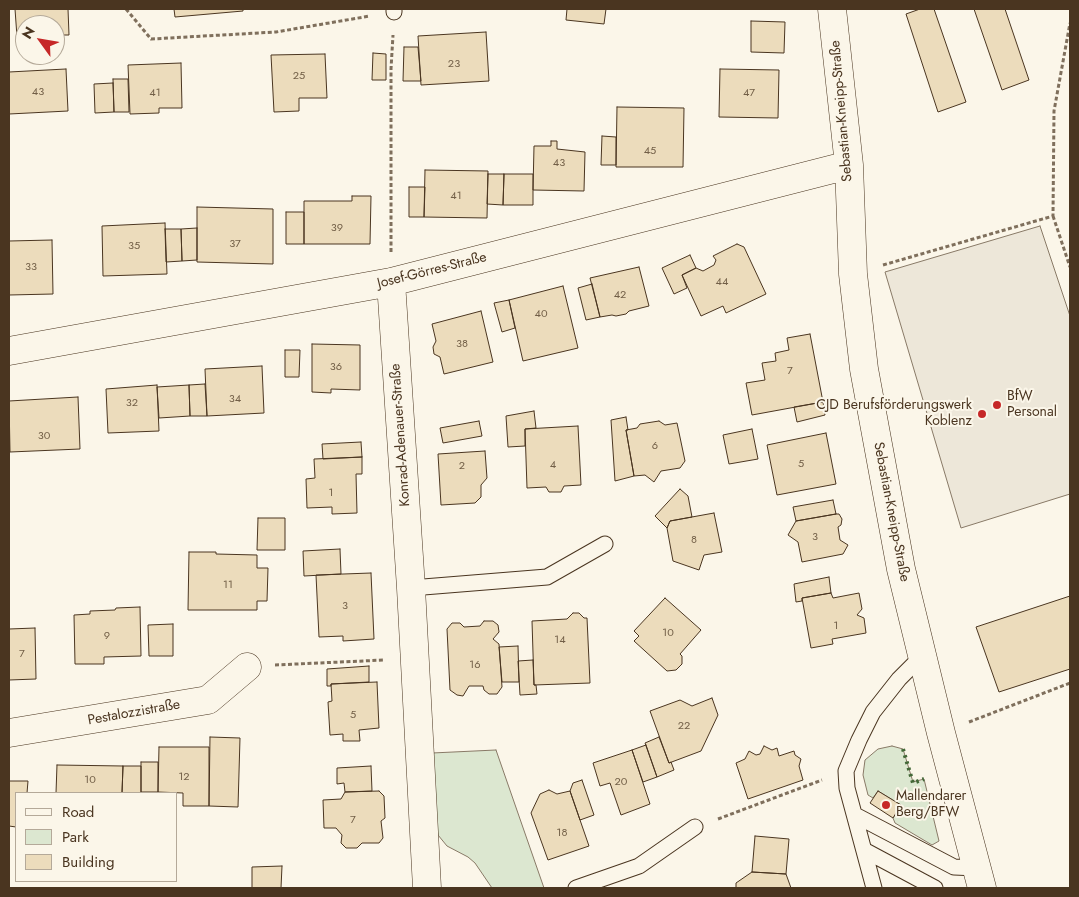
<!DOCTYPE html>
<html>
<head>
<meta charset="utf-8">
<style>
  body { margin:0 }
  #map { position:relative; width:1079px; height:897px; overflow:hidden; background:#fbf6e9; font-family:Jost,sans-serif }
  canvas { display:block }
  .frame { position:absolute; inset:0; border:10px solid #4a3520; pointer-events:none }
  .legend { position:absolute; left:15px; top:792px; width:162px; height:90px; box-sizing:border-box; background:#fbf6e9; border:1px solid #b4a999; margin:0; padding:6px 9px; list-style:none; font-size:15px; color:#4a3520 }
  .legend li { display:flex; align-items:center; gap:10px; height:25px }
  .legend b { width:25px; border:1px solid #b4a999 }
  .north { position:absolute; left:15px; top:15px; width:50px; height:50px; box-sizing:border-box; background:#fbf6e9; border:1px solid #b4a999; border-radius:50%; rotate:302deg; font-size:14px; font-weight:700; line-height:20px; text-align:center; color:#4a3520 }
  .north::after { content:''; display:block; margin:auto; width:18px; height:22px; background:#c62828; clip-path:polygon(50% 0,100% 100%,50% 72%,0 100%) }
</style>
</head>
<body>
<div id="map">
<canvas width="1079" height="897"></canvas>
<div class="frame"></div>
<ul class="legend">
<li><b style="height:6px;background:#fbf6e9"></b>Road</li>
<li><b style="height:14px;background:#dce7d0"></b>Park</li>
<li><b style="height:14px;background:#ecdcbc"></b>Building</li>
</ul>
<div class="north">N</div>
</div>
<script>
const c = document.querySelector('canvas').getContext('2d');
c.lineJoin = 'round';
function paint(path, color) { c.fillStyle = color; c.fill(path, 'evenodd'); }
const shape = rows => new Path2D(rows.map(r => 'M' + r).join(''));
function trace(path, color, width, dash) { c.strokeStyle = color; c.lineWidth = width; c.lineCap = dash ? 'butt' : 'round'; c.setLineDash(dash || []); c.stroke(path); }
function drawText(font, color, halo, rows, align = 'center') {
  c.font = font + ' Jost,sans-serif'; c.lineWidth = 4; c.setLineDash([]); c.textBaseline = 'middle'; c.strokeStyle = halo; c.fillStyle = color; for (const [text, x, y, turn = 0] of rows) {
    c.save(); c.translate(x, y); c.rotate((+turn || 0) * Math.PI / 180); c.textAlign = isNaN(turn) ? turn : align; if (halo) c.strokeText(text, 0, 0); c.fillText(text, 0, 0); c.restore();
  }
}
const green = shape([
  [892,746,903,749,913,782,924,779,939,841,932,845,895,823,893,818,901,805,878,791,873,798,868,795,863,775,865,760,878,749,892,746],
  [496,750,544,888,492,888,475,863,468,857,447,846,438,835,436,824,432,753,496,750]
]);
const parking = shape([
  [1040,226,1070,316,1070,494,961,528,885,272,1040,226]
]);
const building = shape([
  [15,9,68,9,69,35,55,35,55,25,25,25,25,37,17,37,15,9],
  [174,9,243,9,243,11,175,17,174,9],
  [567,9,606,9,604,24,566,20,567,9],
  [920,9,934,9,966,102,938,112,906,14,920,9],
  [974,9,1005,9,1029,80,1002,90,974,9],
  [751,21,785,22,784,53,751,52,751,21],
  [486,32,489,81,421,85,418,36,486,32],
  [404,47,418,47,421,81,403,81,404,47],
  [373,53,386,54,386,80,372,80,373,53],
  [325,54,327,98,299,98,299,111,274,112,271,55,325,54],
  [181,63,182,108,159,108,159,113,130,114,128,65,181,63],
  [66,69,68,111,9,114,9,72,66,69],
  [720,69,779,70,778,118,719,117,720,69],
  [113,79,128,79,129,112,114,112,113,79],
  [113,83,114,112,95,113,94,84,113,83],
  [617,107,684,108,683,167,616,167,617,107],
  [602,136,616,137,616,165,601,165,602,136],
  [551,141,557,141,557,149,585,152,584,191,533,190,534,146,551,146,551,141],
  [425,170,488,171,487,218,424,217,425,170],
  [488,174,504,174,503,205,487,204,488,174],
  [504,174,533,174,533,205,503,205,504,174],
  [409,187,425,187,424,217,409,217,409,187],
  [352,196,371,196,370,244,304,244,304,201,352,201,352,196],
  [197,207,273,209,273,264,197,262,197,207],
  [286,212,304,212,304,244,286,244,286,212],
  [165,223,167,274,103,276,102,226,165,223],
  [197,228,197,260,182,261,181,229,197,228],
  [165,229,181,229,182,261,166,262,165,229],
  [52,240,53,294,9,295,9,241,52,240],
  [737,244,744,247,766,294,726,313,723,306,701,316,682,275,696,268,703,271,714,265,716,260,713,256,737,244],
  [690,255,696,268,682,275,687,288,674,294,662,268,690,255],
  [639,267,649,306,629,311,626,314,616,316,612,315,600,317,590,278,639,267],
  [592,284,600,317,586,320,578,288,592,284],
  [563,286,578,348,523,361,509,300,563,286],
  [509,300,515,328,502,332,494,303,509,300],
  [481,311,493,362,444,374,440,357,434,354,433,347,436,341,432,324,481,311],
  [810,334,823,402,752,415,746,383,765,380,762,363,776,361,775,353,789,350,787,338,810,334],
  [312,344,360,345,360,390,331,389,331,393,312,392,312,344],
  [285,350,300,350,299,377,285,377,285,350],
  [262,366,264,413,207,416,205,369,262,366],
  [205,384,207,416,190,416,189,385,205,384],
  [157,385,159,431,108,433,106,389,157,385],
  [189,385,190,416,159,418,157,387,189,385],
  [78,397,80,449,10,452,9,401,78,397],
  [823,402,825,415,797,422,794,407,823,402],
  [534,411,536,428,525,429,525,446,508,447,506,416,534,411],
  [626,417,628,430,626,430,634,476,615,481,611,420,626,417],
  [479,421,482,436,443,443,440,428,479,421],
  [659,421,665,425,677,423,685,461,680,468,661,471,654,482,645,475,634,476,626,430,637,428,640,424,659,421],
  [578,426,581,485,564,486,561,492,549,492,546,487,527,488,525,429,578,426],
  [752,429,758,459,729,464,723,435,752,429],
  [826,433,836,484,777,495,767,445,826,433],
  [361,442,362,457,323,459,322,444,361,442],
  [485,451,487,478,481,485,481,497,475,503,441,505,438,454,485,451],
  [362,457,362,474,356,474,357,513,332,514,332,507,307,508,306,479,315,478,314,459,362,457],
  [680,489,688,496,692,517,670,521,667,528,655,516,680,489],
  [833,500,836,514,796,521,793,507,833,500],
  [714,513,722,552,704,555,699,570,673,561,667,528,670,521,714,513],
  [836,514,839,514,842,519,841,525,838,527,840,540,848,545,843,554,802,562,798,542,788,535,796,521,836,514],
  [258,518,285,518,285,550,257,550,258,518],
  [340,549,341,574,304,576,303,551,340,549],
  [189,552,216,552,216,554,257,555,257,568,268,568,267,601,257,601,257,610,188,610,189,552],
  [371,573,374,639,343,641,343,636,319,637,316,575,371,573],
  [829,577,831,593,802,598,802,601,796,602,794,584,829,577],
  [831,593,833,598,859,593,862,609,857,615,864,618,866,633,832,639,833,644,811,648,802,598,831,593],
  [1070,596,1070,669,999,692,976,627,1070,596],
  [665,598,701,630,680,654,682,656,682,664,676,670,667,671,634,641,639,636,634,631,665,598],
  [140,607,141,656,104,657,104,664,75,664,74,615,90,614,90,611,115,610,116,608,140,607],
  [573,613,579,613,584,618,587,618,590,683,534,685,532,621,567,619,573,613],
  [484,621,493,621,498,625,499,632,493,639,499,644,502,687,497,694,489,694,484,690,483,686,469,686,463,696,457,695,450,690,447,629,452,623,460,623,464,627,480,626,484,621],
  [173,624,173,656,149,656,148,625,173,624],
  [35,628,36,679,9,680,9,629,35,628],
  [518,646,519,682,502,682,499,647,518,646],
  [533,660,534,685,536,685,537,694,520,695,518,661,533,660],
  [369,666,369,682,331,684,331,686,327,686,327,669,369,666],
  [377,682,379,728,359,730,360,741,343,741,343,734,330,735,328,702,332,701,331,684,377,682],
  [712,698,718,715,701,751,669,763,650,711,680,700,692,706,712,698],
  [210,737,240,738,238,807,209,806,210,737],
  [659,737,669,763,671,762,674,770,657,777,645,743,659,737],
  [646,745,657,777,643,782,632,750,646,745],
  [764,746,772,750,777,748,779,756,794,751,795,755,801,759,799,766,803,780,748,799,736,763,745,759,749,751,756,755,760,754,764,746],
  [159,747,209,747,209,806,183,806,183,793,158,792,159,747],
  [632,750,650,804,621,815,610,783,600,786,593,763,632,750],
  [141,762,158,762,158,792,141,792,141,762],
  [57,765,123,766,122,793,56,793,57,765],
  [123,766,141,766,141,793,122,793,123,766],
  [371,766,372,791,345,792,344,783,337,784,337,768,371,766],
  [582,780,594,815,580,820,570,791,573,783,582,780],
  [9,781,28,781,27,793,16,793,16,827,9,826,9,781],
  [549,790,557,794,570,791,589,846,548,860,531,813,540,794,549,790],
  [379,791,384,796,385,818,381,821,383,838,379,843,362,843,357,848,346,848,341,843,342,835,336,828,324,828,323,800,341,799,345,792,379,791],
  [878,791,901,805,893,818,870,803,878,791],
  [755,836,789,839,786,874,752,872,755,836],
  [282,866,281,888,252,888,252,867,282,866],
  [752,872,786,874,791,888,736,888,736,883,752,872]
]);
const path = shape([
  [126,9,151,39,276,32,370,16],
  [1053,216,1070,267],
  [391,252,391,69,393,35],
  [883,265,1053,216,1054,111,1070,23],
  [275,665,384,660],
  [969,722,1070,683],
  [718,819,822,780]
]);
const service = shape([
  [394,9,394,12],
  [411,588,547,577,605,544],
  [855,815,954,867,977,868],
  [864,850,935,888],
  [576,888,639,866,695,827],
  [874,888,847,788,846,771,859,740,873,712,899,679,922,656]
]);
const minor = shape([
  [832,9,849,165,853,274,864,369,901,569,941,733,982,888],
  [391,282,411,588,427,888],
  [9,351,391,282,849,165],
  [9,733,208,700,247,667]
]);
const hedge = shape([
  [903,749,913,783,924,779]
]);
const markers = [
  [997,405,5,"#c62828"],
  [982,414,5,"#c62828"],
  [886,805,5,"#c62828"]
];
const numberNames = [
  ["23",454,64],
  ["25",299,76],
  ["43",38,92],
  ["41",155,93],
  ["47",749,93],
  ["45",650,151],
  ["43",559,163],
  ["41",456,196],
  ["39",337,228],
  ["37",235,244],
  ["35",134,246],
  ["33",31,267],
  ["44",722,282],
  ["42",620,295],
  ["40",541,314],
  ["38",462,344],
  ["36",336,367],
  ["7",790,371],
  ["34",235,399],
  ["32",132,403],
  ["30",44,436],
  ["6",655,446],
  ["5",801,464],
  ["4",553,465],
  ["2",462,466],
  ["1",331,493],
  ["3",815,537],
  ["8",694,540],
  ["11",228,585],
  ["3",345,606],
  ["1",836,626],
  ["10",668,633],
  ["9",107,636],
  ["14",560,640],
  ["7",22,654],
  ["16",475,665],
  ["5",353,715],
  ["22",684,726],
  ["12",184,777],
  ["10",90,780],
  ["20",621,782],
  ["7",353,820],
  ["18",562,833]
];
const streetNames = [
  ["Sebastian-Kneipp-Straße",842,111,-95],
  ["Josef-Görres-Straße",432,271,-14],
  ["Konrad-Adenauer-Straße",401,435,-94],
  ["Sebastian-Kneipp-Straße",891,512,79],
  ["Pestalozzistraße",134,713,-10]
];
const poiNames = [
  ["BfW",1007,397],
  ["Personal",1007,413],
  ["CJD Berufsförderungswerk",972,406,"right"],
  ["Koblenz",972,422,"right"],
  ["Mallendarer",896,797],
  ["Berg/BFW",896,813]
];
paint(green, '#dce7d0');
trace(green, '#887966', 1);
paint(parking, '#ede7d9');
trace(parking, '#887966', 1);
paint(building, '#ecdcbc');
trace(building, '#4a3520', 1);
trace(service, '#4a3520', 17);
trace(minor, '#4a3520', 29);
trace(path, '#7f6f5c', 3, [4, 2.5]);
trace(service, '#fbf6e9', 15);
trace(minor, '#fbf6e9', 28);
trace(hedge, '#436837', 4, [2.5, 4]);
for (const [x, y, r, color] of markers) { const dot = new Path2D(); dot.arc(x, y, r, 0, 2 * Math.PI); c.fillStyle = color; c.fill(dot); trace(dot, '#fbf6e9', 2); }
drawText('11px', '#725f47', null, numberNames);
drawText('14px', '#4a3520', '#fbf6e9', streetNames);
drawText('14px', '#4a3520', '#fbf6e9', poiNames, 'left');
</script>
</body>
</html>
